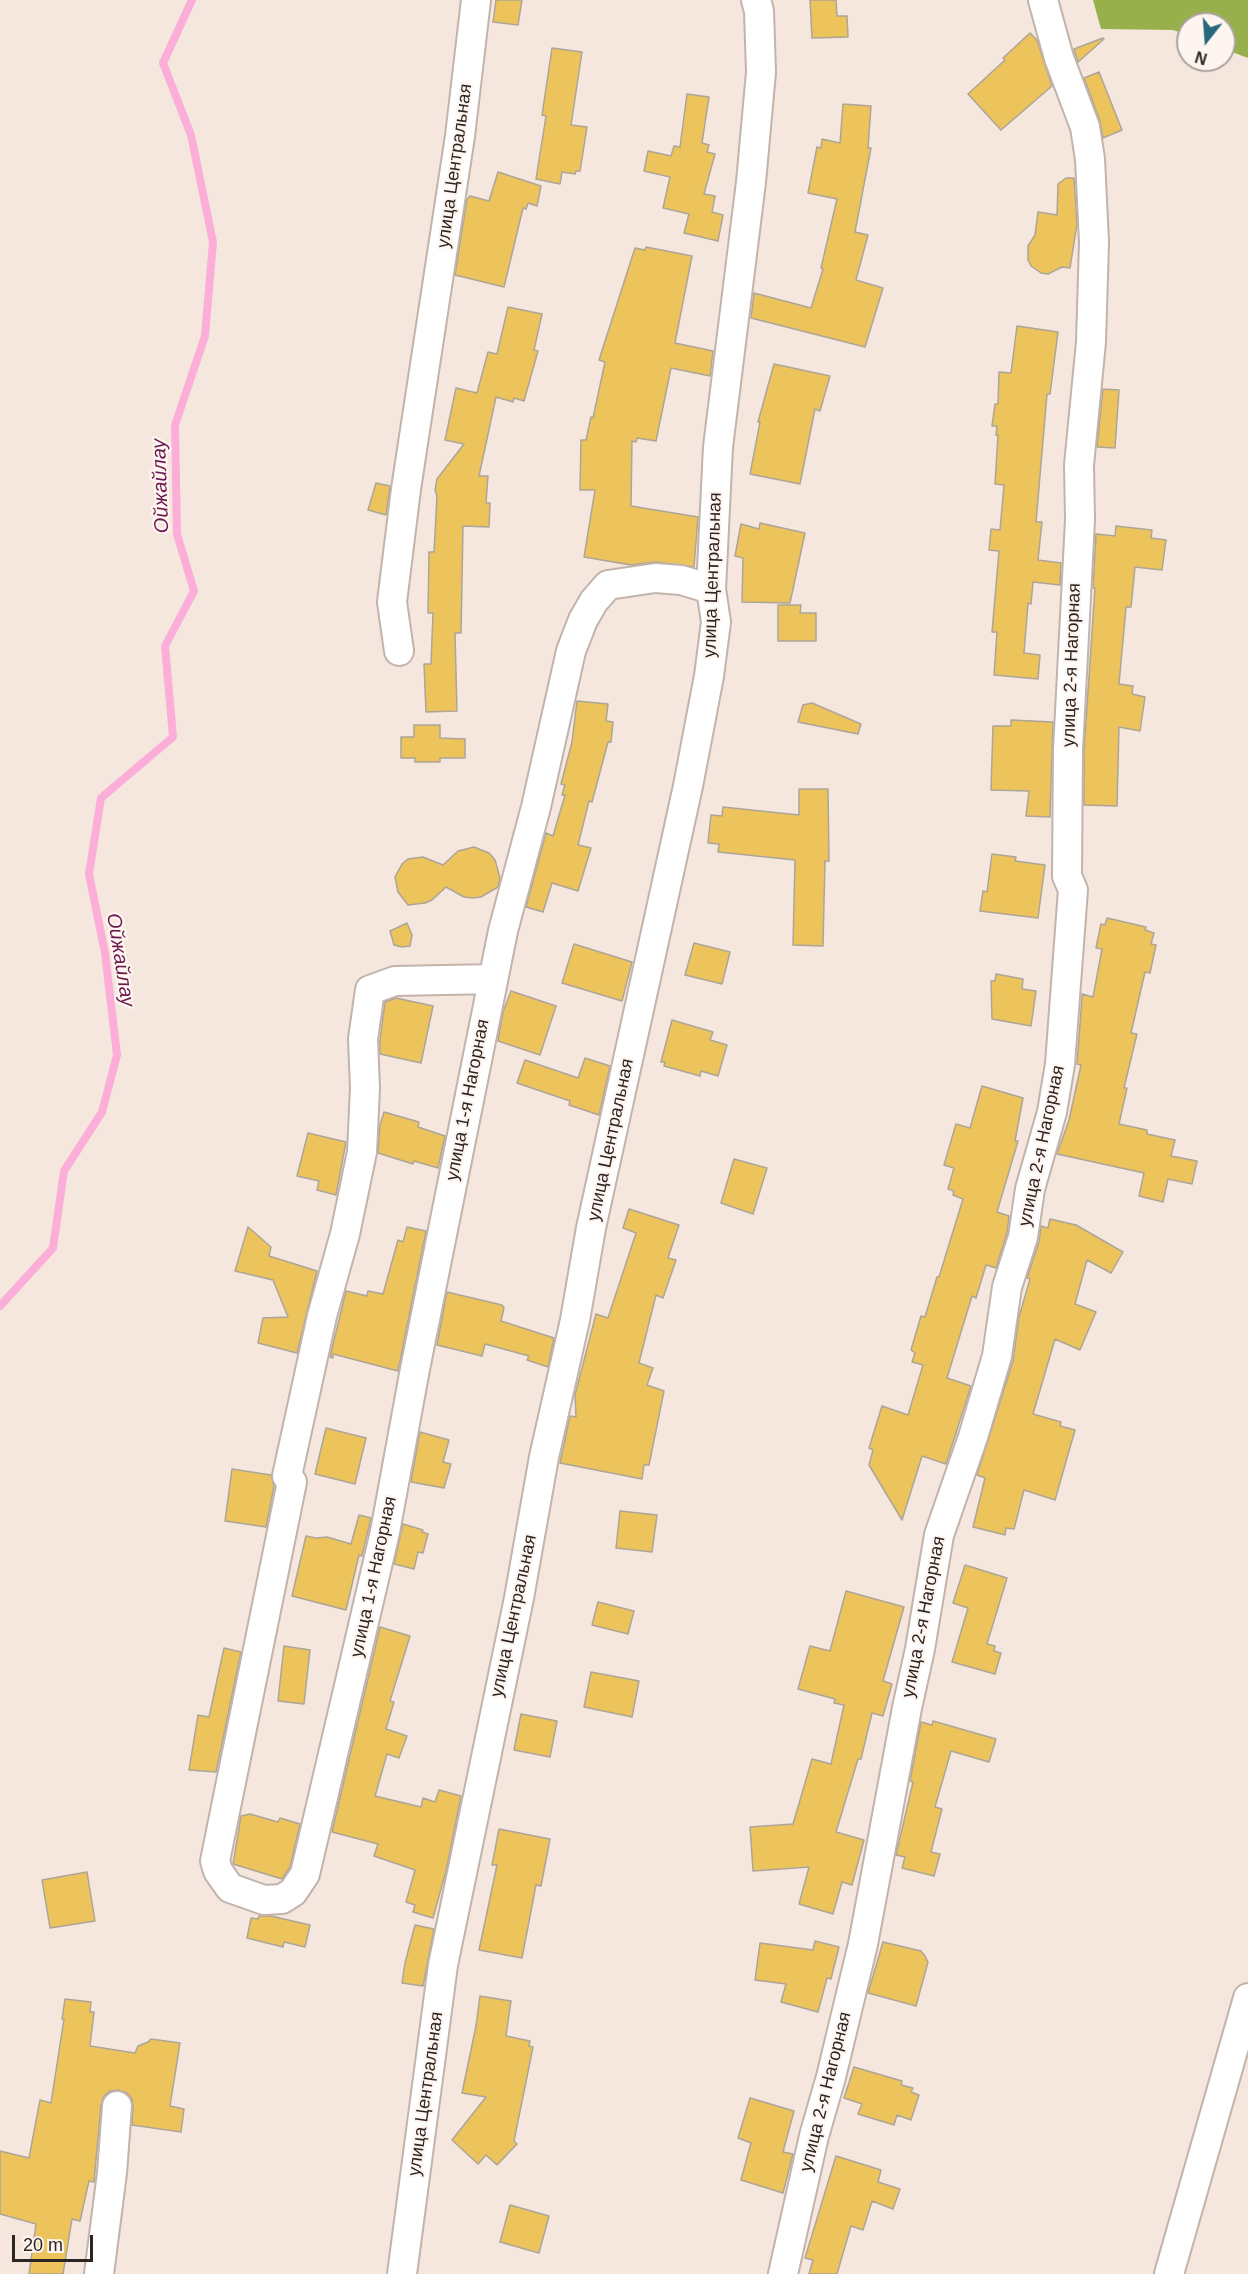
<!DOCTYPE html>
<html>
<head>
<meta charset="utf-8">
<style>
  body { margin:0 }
  #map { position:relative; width:1248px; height:2274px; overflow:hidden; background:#f6e7de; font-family:Helvetica,sans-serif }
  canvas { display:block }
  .north { position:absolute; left:1176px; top:12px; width:60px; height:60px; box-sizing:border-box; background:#fff5f0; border:2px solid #aba29e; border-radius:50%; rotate:197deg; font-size:16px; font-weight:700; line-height:24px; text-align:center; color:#2c2623 }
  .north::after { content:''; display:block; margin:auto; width:21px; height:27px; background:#28687d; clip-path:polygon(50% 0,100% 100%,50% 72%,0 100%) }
  .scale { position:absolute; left:12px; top:2235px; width:81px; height:27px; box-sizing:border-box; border:3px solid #2c2623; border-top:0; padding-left:8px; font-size:18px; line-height:21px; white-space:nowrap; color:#2c2623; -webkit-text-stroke:4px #fff5f0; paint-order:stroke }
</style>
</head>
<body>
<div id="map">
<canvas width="1248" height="2274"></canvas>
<div class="north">N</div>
<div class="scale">20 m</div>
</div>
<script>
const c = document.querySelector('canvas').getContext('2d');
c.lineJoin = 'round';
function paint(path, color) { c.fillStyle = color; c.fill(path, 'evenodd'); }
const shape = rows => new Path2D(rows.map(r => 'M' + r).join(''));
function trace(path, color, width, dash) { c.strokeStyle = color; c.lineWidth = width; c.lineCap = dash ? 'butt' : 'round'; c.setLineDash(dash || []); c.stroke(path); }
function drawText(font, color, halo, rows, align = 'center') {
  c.font = font + ' Helvetica,sans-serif'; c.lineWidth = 4.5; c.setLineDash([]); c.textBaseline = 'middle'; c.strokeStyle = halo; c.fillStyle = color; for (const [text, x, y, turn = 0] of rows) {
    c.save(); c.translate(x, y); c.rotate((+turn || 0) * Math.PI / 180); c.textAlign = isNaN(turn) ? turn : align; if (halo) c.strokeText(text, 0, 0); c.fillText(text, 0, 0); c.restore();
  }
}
const forest = shape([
  [1093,0,1248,0,1248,58,1224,49,1224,24,1188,24,1188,35,1173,30,1101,29]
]);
const stream = shape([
  [0,1306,53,1248,64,1171,102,1112,117,1055,105,953,89,874,101,798,173,737,165,646,194,591,177,534,175,425,205,336,213,242,191,135,163,63,192,0]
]);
const building = shape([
  [496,0,522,0,518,25,493,22,496,0],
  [810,0,836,0,837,16,847,16,848,37,812,38,810,0],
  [1030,33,1037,40,1052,86,1001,130,968,94,1005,60,1003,58,1030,33],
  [1103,38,1104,39,1078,62,1074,49,1103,38],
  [552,48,582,52,571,125,587,127,580,171,576,171,575,174,562,172,560,184,536,179,546,116,542,115,552,48],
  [1099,72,1122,130,1103,138,1100,121,1084,78,1099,72],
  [687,94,709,97,702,143,709,145,707,152,715,154,704,194,715,196,712,212,723,215,718,241,684,233,689,214,663,208,670,177,644,171,648,151,671,156,674,146,680,147,687,94],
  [843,104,871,106,868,148,871,148,855,232,868,235,856,280,883,288,865,347,751,318,754,293,811,308,823,269,821,268,837,199,808,193,817,147,821,148,822,139,840,143,843,104],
  [498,172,541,186,537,206,528,203,526,209,523,208,504,287,455,275,467,199,470,196,489,201,498,172],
  [1066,178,1074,178,1077,224,1070,268,1062,267,1048,274,1041,273,1031,266,1028,260,1028,246,1035,235,1038,212,1057,215,1058,184,1066,178],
  [646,247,692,256,675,343,713,351,710,376,671,368,656,441,637,438,636,442,632,441,631,506,698,517,694,567,656,562,631,565,584,557,595,490,580,490,581,440,586,440,591,417,593,418,605,362,599,360,635,248,645,250,646,247],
  [508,307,542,314,534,350,538,351,524,401,514,398,513,402,496,397,479,476,488,476,486,503,490,503,489,527,463,526,461,633,455,633,457,711,426,712,424,664,431,664,433,613,428,613,429,552,434,552,437,496,435,490,437,479,464,444,445,440,456,388,477,393,488,352,497,354,508,307],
  [1017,326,1058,332,1050,394,1047,394,1036,522,1042,522,1038,560,1061,563,1060,585,1033,582,1031,604,1028,603,1024,653,1040,655,1038,679,994,675,997,632,992,632,999,551,989,550,991,529,1000,530,1004,485,995,484,998,435,996,435,997,426,992,426,995,404,998,404,999,372,1011,373,1017,326],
  [774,364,830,376,820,411,815,409,800,484,750,474,760,422,758,422,774,364],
  [1103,389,1119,390,1115,448,1097,447,1103,389],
  [376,483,390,486,386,515,368,510,376,483],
  [760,523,805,533,790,603,742,602,743,558,735,556,741,524,759,529,760,523],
  [1116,526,1152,530,1151,538,1166,540,1162,570,1135,567,1131,607,1126,607,1119,684,1133,686,1132,694,1145,697,1140,731,1119,727,1117,806,1084,805,1084,750,1095,588,1093,588,1096,534,1115,536,1116,526],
  [778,605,801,605,800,613,816,613,816,641,778,641,778,605],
  [577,701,608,704,606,721,613,722,611,742,608,742,592,802,589,801,578,845,591,848,578,891,552,883,543,912,526,907,546,833,553,836,565,795,562,795,565,785,561,784,572,742,577,701],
  [812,703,861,724,858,734,798,722,803,705,812,703],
  [1011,720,1053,722,1050,817,1026,816,1029,791,991,790,993,726,1011,726,1011,720],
  [414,725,440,725,440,738,465,739,465,758,440,758,440,762,415,762,415,758,401,758,401,737,414,737,414,725],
  [799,789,828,789,829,861,825,861,823,946,793,945,795,860,718,852,719,844,708,843,711,815,722,816,723,807,799,815,799,789],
  [474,847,489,853,495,860,500,878,498,887,481,897,472,898,464,897,446,887,432,900,425,903,408,905,398,892,395,877,402,864,408,859,423,857,443,865,458,851,474,847],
  [992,854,1016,857,1015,861,1045,865,1038,918,980,911,983,891,987,892,992,854],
  [1107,918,1146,927,1145,930,1154,933,1151,944,1156,945,1150,973,1145,972,1131,1033,1137,1034,1124,1088,1127,1088,1119,1124,1147,1130,1147,1134,1175,1140,1171,1156,1197,1161,1192,1184,1168,1179,1163,1202,1139,1196,1144,1173,1057,1154,1069,1120,1081,1065,1077,1064,1082,997,1082,994,1093,997,1102,949,1096,948,1101,924,1105,925,1107,918],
  [407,923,412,935,410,946,402,947,394,945,390,931,407,923],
  [694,943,730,952,722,984,685,975,694,943],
  [574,944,632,962,622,1001,562,983,574,944],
  [996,974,1023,979,1022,989,1036,991,1031,1026,992,1019,991,981,995,981,996,974],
  [511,991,556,1006,540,1055,498,1041,503,1012,511,991],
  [396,998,433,1006,421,1063,380,1054,380,1040,385,1002,396,998],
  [672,1020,713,1032,710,1040,727,1045,718,1076,701,1071,700,1076,664,1066,665,1062,661,1062,672,1020],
  [585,1058,610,1066,599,1115,569,1105,570,1101,517,1083,525,1060,578,1078,585,1058],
  [982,1086,1023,1098,1015,1141,1018,1141,997,1212,1009,1216,1007,1233,996,1268,986,1265,976,1298,972,1296,947,1378,971,1386,946,1464,922,1456,902,1520,869,1465,873,1450,869,1448,882,1406,908,1415,923,1365,912,1362,915,1353,911,1350,921,1316,925,1317,937,1277,939,1277,963,1199,953,1195,954,1191,948,1189,954,1168,944,1165,956,1124,970,1128,982,1086],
  [384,1112,419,1122,418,1127,445,1136,438,1168,414,1161,413,1164,378,1153,380,1125,384,1112],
  [308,1133,346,1142,336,1195,317,1190,319,1181,297,1176,308,1133],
  [734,1159,767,1168,753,1214,721,1203,734,1159],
  [629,1209,679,1225,668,1258,676,1260,663,1298,656,1295,639,1363,653,1368,647,1385,664,1391,649,1465,644,1465,642,1479,560,1463,570,1416,576,1417,575,1395,596,1314,608,1318,636,1233,623,1228,629,1209],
  [1050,1219,1076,1225,1123,1252,1111,1273,1087,1260,1075,1304,1096,1312,1080,1350,1055,1339,1033,1414,1061,1422,1060,1426,1075,1430,1055,1500,1024,1490,1014,1529,1006,1528,1005,1535,973,1527,985,1478,977,1475,1013,1361,1019,1317,1030,1279,1027,1278,1039,1242,1041,1226,1048,1228,1050,1219],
  [248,1227,271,1247,269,1256,317,1271,297,1353,258,1343,263,1318,288,1317,273,1280,235,1271,248,1227],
  [407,1227,426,1231,398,1371,333,1354,333,1358,330,1357,346,1291,367,1296,368,1291,383,1294,398,1240,403,1242,407,1227],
  [447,1292,502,1305,504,1308,501,1321,554,1338,548,1367,527,1360,529,1356,485,1344,482,1356,437,1345,447,1292],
  [326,1428,366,1438,355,1484,315,1474,326,1428],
  [420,1432,449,1440,443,1462,451,1464,444,1488,411,1482,420,1432],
  [232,1469,271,1475,274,1486,266,1527,225,1521,232,1469],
  [620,1511,657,1515,652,1552,616,1548,620,1511],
  [359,1515,371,1518,362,1556,359,1555,346,1610,292,1596,306,1536,316,1538,327,1537,351,1544,359,1515],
  [403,1524,423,1530,422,1532,428,1534,423,1553,418,1552,414,1569,394,1564,403,1524],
  [965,1565,1007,1578,987,1644,995,1646,994,1651,1001,1653,995,1674,952,1662,968,1608,953,1603,965,1565],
  [846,1591,904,1607,883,1681,892,1684,883,1716,872,1713,861,1759,858,1759,836,1832,864,1840,852,1885,842,1882,833,1914,799,1904,809,1867,753,1871,750,1827,793,1824,812,1759,831,1764,844,1705,834,1703,835,1699,798,1689,810,1646,830,1651,846,1591],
  [598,1602,634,1611,628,1634,592,1625,598,1602],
  [380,1627,410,1636,390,1701,394,1702,386,1729,407,1736,399,1758,387,1754,375,1796,421,1807,423,1798,435,1802,439,1790,461,1796,446,1871,433,1918,413,1912,415,1905,406,1902,415,1870,374,1856,378,1844,332,1832,380,1627],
  [284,1646,310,1650,304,1704,278,1701,284,1646],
  [224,1648,241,1652,216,1772,189,1770,198,1715,209,1717,224,1648],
  [591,1672,639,1681,632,1717,584,1707,591,1672],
  [521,1714,557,1721,550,1757,514,1750,521,1714],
  [933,1721,996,1739,989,1762,951,1751,935,1807,942,1809,931,1852,940,1854,934,1876,902,1868,905,1857,896,1855,913,1782,910,1781,921,1722,932,1725,933,1721],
  [250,1814,278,1822,280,1818,300,1824,290,1867,282,1879,233,1864,241,1816,250,1814],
  [499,1829,550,1839,541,1886,536,1885,522,1958,479,1950,497,1865,492,1865,499,1829],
  [87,1872,95,1921,50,1928,42,1880,87,1872],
  [259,1916,271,1916,310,1925,305,1947,284,1942,283,1947,247,1938,251,1918,258,1919,259,1916],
  [415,1925,434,1929,423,1986,402,1983,405,1963,415,1925],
  [815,1941,839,1947,831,1979,827,1978,818,2012,781,2002,786,1984,755,1980,760,1943,813,1950,815,1941],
  [883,1942,921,1951,925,1956,928,1962,916,2006,868,1993,883,1942],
  [480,1996,511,2001,506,2036,530,2041,529,2046,533,2047,514,2141,517,2144,497,2165,486,2155,478,2164,452,2140,486,2097,462,2093,476,2026,480,1996],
  [65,1999,91,2002,90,2012,94,2012,90,2046,135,2053,138,2046,148,2042,151,2039,180,2043,170,2106,184,2109,181,2132,132,2125,133,2107,132,2099,127,2093,118,2090,110,2091,104,2096,101,2105,94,2182,89,2181,80,2221,72,2219,63,2274,29,2274,36,2224,0,2214,0,2151,29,2158,40,2100,51,2103,64,2019,62,2019,65,1999],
  [854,2067,902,2081,901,2085,913,2088,911,2092,919,2095,911,2120,897,2115,894,2125,858,2114,862,2104,844,2098,854,2067],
  [750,2098,794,2111,783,2152,793,2154,783,2193,741,2180,751,2143,738,2138,750,2098],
  [836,2156,881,2170,878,2182,900,2189,893,2209,872,2201,863,2230,851,2226,837,2274,809,2274,813,2260,805,2258,836,2156],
  [510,2205,549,2216,539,2253,500,2242,510,2205]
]);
const minor = shape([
  [399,651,392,602,406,489,460,136,476,0],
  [493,979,395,981,370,990,363,1039,365,1088,362,1152,345,1234,322,1316,287,1476,292,1482,215,1861,218,1871,230,1888,264,1900,282,1899,293,1892,305,1874,385,1532,415,1369,503,931,536,807,571,651,583,620,594,601,608,585,655,578,681,580,711,589],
  [99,2274,112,2173,117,2106],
  [402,2274,443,1965,519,1598,544,1457,575,1320,591,1228,688,786,709,676,716,622,711,589,718,447,751,182,761,72,759,11,756,0],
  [783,2274,814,2136,831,2077,863,1944,907,1708,920,1649,939,1535,973,1437,997,1356,1007,1287,1023,1237,1030,1189,1052,1112,1060,1064,1073,890,1067,876,1068,750,1080,520,1079,465,1091,342,1094,242,1090,159,1085,127,1059,58,1043,0],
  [1169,2274,1248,1998]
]);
const streetNames = [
  ["улица Центральная",455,166,-82],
  ["улица Центральная",713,575,-88],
  ["улица 2-я Нагорная",1072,665,-88],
  ["улица 1-я Нагорная",468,1100,-79],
  ["улица Центральная",611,1140,-78],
  ["улица 2-я Нагорная",1042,1146,-78],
  ["улица 1-я Нагорная",374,1577,-78],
  ["улица Центральная",514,1616,-78],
  ["улица 2-я Нагорная",924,1617,-79],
  ["улица 2-я Нагорная",826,2092,-76],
  ["улица Центральная",426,2094,-82]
];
const waterNames = [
  ["Ойжайлау",161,486,-92],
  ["Ойжайлау",120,960,81]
];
paint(forest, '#98b04b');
trace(stream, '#fbaed8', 8);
paint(building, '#edc35c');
trace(building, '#aca598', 1.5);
trace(minor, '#c2b4ab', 32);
trace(minor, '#fff', 28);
drawText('18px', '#2c2623', '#fff5f0', streetNames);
drawText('italic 20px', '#6a184d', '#fff5f0', waterNames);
</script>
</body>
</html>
